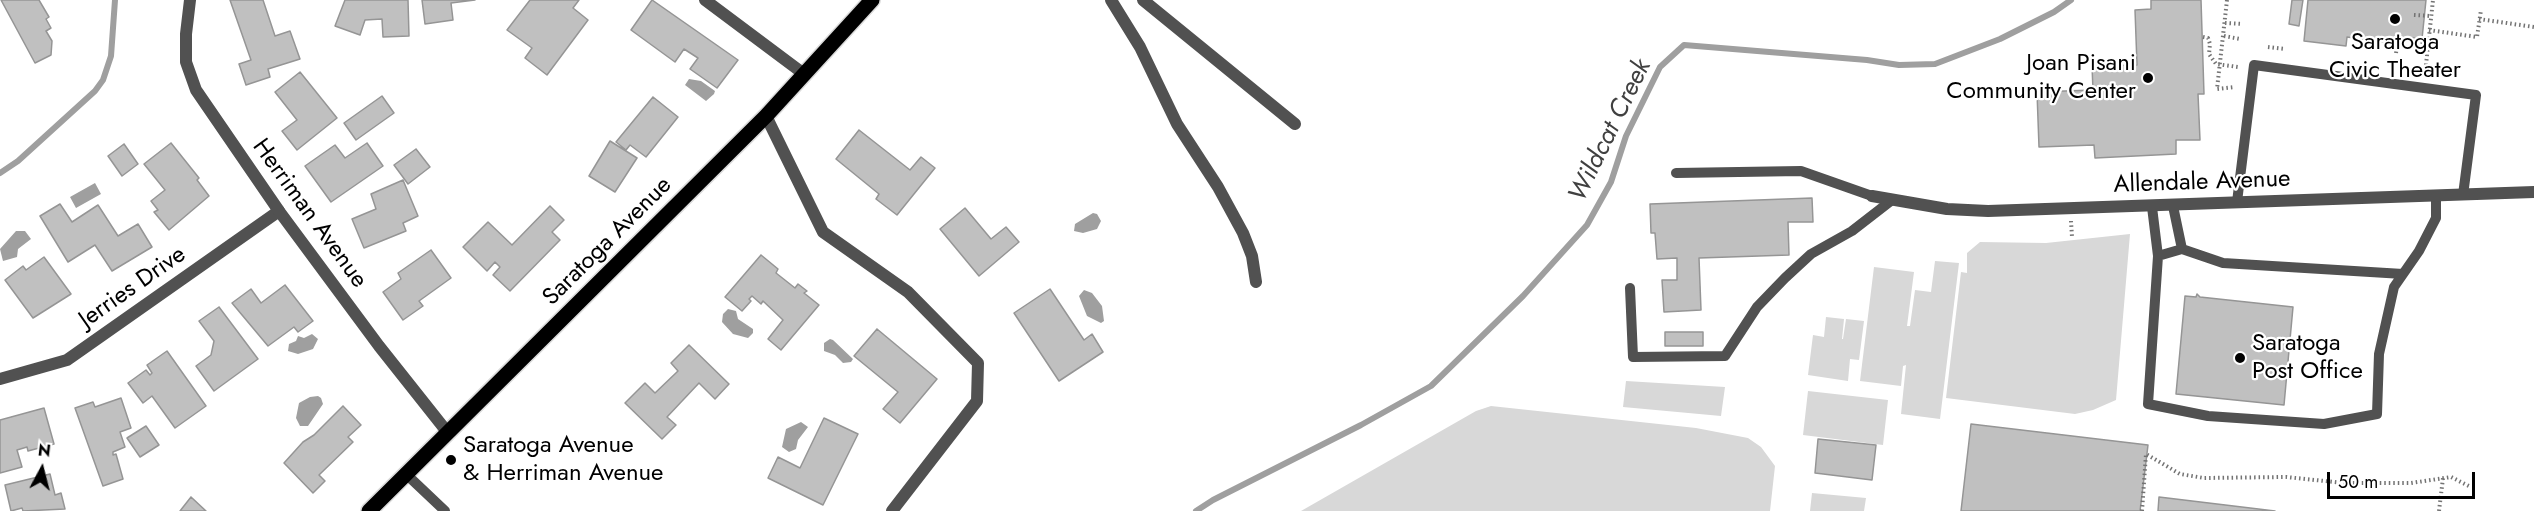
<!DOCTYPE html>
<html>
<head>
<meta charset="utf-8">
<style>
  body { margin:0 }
  #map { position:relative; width:2534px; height:511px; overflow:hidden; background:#fff; font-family:Jost,sans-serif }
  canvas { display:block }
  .north { position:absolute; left:12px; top:439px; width:60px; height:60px; -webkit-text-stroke:4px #fff; paint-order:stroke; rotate:7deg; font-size:16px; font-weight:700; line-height:24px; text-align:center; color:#000 }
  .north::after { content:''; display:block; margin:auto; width:21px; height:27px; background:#000; clip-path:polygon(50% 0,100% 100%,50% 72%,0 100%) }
  .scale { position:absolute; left:2327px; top:472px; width:148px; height:27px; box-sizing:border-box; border:3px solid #000; border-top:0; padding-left:8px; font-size:18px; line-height:21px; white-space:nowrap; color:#000; -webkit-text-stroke:4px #fff; paint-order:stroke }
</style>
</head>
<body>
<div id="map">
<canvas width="2534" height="511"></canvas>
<div class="north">N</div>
<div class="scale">50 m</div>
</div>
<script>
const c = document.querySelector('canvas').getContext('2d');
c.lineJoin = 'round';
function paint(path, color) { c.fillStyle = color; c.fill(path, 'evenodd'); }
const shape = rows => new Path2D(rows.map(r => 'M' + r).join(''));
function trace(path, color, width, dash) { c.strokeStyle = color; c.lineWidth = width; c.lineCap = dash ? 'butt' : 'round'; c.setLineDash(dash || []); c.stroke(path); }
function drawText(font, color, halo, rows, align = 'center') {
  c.font = font + ' Jost,sans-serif'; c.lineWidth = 4.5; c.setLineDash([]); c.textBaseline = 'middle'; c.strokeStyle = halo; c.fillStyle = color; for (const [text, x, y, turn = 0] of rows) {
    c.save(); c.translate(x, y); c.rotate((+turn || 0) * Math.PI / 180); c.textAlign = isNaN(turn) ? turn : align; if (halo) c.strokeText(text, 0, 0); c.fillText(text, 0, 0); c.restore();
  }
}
const green = shape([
  [2130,234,2116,400,2093,410,2075,414,1946,398,1961,272,1967,273,1967,253,1980,242,2046,243],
  [1935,261,1959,263,1940,419,1901,414,1906,365,1903,366,1901,386,1860,381,1874,267,1914,272,1907,326,1910,326,1915,290,1931,292],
  [1826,317,1844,319,1842,339,1843,339,1846,319,1864,321,1859,360,1850,359,1848,381,1808,375,1813,335,1824,337],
  [1626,381,1725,387,1721,416,1623,407],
  [1808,391,1888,400,1883,445,1803,435],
  [1491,406,1696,428,1748,438,1761,447,1775,466,1770,511,1301,511,1476,411],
  [1812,493,1866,498,1864,511,1810,511]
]);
const water = shape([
  [689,79,701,81,715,91,714,94,706,101,685,85],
  [95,183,101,194,76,208,70,197],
  [1093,213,1097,214,1101,221,1097,229,1083,233,1074,231,1075,224],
  [16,231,25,231,31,239,18,249,17,257,3,261,0,249],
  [1084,290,1092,293,1102,306,1104,321,1101,323,1087,316,1079,296],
  [728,309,736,311,738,319,753,329,753,333,748,338,733,334,722,322,723,314],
  [312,334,318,339,313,349,298,354,288,351,289,344,296,341,298,336,304,338],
  [830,339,833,340,853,359,851,362,843,363,835,355,824,351,824,343],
  [318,396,321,398,323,404,308,426,300,426,296,418,299,403,310,397],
  [801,422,808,427,798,440,796,449,789,452,782,447,786,429]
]);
const stream = shape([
  [0,173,18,161,95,91,103,80,111,56,115,0],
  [1196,511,1213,500,1361,425,1431,386,1523,296,1587,225,1611,182,1626,136,1660,67,1684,45,1867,60,1899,65,1935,64,2000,39,2054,12,2071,0]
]);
const building = shape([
  [1,0,39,0,49,17,46,19,51,28,46,31,52,41,51,55,35,63,1,0],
  [230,0,263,0,275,36,290,31,300,59,268,69,270,77,246,85,239,64,251,60,230,0],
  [345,0,408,0,409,36,383,37,382,19,365,20,360,35,335,26,345,0],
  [422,0,475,0,451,3,453,20,425,24,422,0],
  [530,0,579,0,573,8,588,20,547,75,525,58,532,48,507,30,530,0],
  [652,0,738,60,717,88,690,69,698,58,684,49,675,62,631,30,652,0],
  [2151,0,2201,0,2204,94,2198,94,2200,140,2176,140,2176,154,2095,158,2094,145,2039,147,2037,92,2093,90,2092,66,2137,65,2135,10,2151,9,2151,0],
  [2292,0,2303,0,2299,26,2289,24,2292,0],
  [2308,0,2426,0,2422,39,2406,37,2405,45,2347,37,2346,46,2304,41,2308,0],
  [300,72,337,118,297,150,282,131,297,120,275,92,300,72],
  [382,96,394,113,356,140,344,123,382,96],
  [653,97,678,117,646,157,630,145,626,150,616,142,653,97],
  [859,130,910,170,921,157,935,168,897,215,876,199,879,194,836,159,859,130],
  [610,141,637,158,615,192,589,176,610,141],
  [171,143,199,178,197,180,209,196,169,230,154,212,158,210,151,201,165,190,144,164,171,143],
  [367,143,383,166,331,202,305,166,335,145,345,158,367,143],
  [124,144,138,164,122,176,108,156,124,144],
  [416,149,430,167,408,184,394,165,416,149],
  [403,180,418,216,403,223,406,231,364,248,352,219,376,209,371,194,403,180],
  [1812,198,1813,222,1788,222,1789,255,1699,258,1701,310,1664,312,1662,280,1677,280,1677,258,1657,259,1655,233,1651,233,1650,204,1812,198],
  [60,204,72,222,98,205,118,236,138,224,152,247,112,271,95,245,68,262,40,216,60,204],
  [550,206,564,220,552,232,560,240,510,291,493,275,500,267,495,262,487,271,463,247,488,222,512,245,550,206],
  [965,208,991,239,1006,227,1019,242,979,276,940,229,965,208],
  [431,250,451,278,419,301,423,306,403,320,383,292,401,279,398,273,431,250],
  [761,255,778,269,776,273,795,288,798,284,807,291,804,293,819,305,781,350,768,339,783,320,763,301,761,304,752,296,749,299,751,301,742,311,725,297,761,255],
  [44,257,71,294,33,318,5,280,23,266,26,270,44,257],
  [285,285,313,321,298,332,294,327,268,346,232,303,251,289,261,303,285,285],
  [1050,289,1084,340,1092,334,1103,352,1059,381,1014,313,1050,289],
  [2197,294,2200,297,2293,307,2284,405,2176,394,2185,296,2196,297,2197,294],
  [219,307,258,359,214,391,196,366,211,355,214,341,199,321,219,307],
  [877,329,937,379,900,423,883,409,898,392,854,356,877,329],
  [1665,332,1703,332,1703,346,1665,346,1665,332],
  [689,345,729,384,715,399,699,383,667,417,676,425,662,439,625,403,645,383,655,393,678,371,671,363,689,345],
  [167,351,206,406,175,428,152,396,143,403,128,383,146,370,150,375,152,373,147,365,167,351],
  [121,398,131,428,120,432,125,447,113,452,113,455,116,454,123,479,103,486,75,408,93,402,95,407,121,398],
  [343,406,361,425,348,437,353,442,319,475,325,481,313,493,284,463,303,442,314,435,343,406],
  [44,408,54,444,28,451,27,447,17,450,22,467,0,473,0,420,44,408],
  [824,418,858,434,823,505,768,478,778,457,800,468,824,418],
  [1971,424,2148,445,2140,511,1961,511,1971,424],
  [146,426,159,445,140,457,127,438,146,426],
  [1818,439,1876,445,1872,480,1815,473,1818,439],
  [50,474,55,495,61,493,65,509,23,511,22,508,11,511,5,485,50,474],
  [191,497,206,511,180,511,191,497],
  [2159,497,2275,511,2158,511,2159,497]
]);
const path = shape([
  [2227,0,2217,89,2235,87],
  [2414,15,2431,16],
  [2479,19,2534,27],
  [2225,23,2243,24],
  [2429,30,2477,37,2481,10],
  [2224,36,2240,39],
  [2203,37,2208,38,2210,44,2209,54,2216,64,2238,67],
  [2403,39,2428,43],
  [2268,47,2285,49],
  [2396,53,2398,39],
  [2425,74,2433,0],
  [2071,221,2072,237],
  [2142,511,2146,454,2180,474,2204,478,2286,477,2344,483,2411,483,2451,477,2469,486],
  [2439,511,2443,478]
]);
const service = shape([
  [1676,173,1801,171,1872,196],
  [2237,202,2254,65,2476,95,2463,195],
  [2173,206,2182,249],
  [2152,207,2158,256,2148,404,2208,416,2324,424,2377,414,2379,354,2394,287,2419,251,2436,218,2436,195],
  [2158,256,2182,249,2223,263,2403,274],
  [1630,288,1633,357,1725,356,1757,307,1785,278,1811,254,1852,231,1892,200],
  [406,474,445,511]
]);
const minor = shape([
  [705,0,804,74],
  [1111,0,1140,47,1177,124,1218,187,1243,233,1252,256,1256,282],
  [1143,0,1295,124],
  [766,116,823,232,908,292,978,363,977,401,892,511],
  [1872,196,1947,209,1988,211,2534,192],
  [0,379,67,360,279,211]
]);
const tertiary = shape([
  [190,0,186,34,186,62,196,90,279,211,379,346,448,433]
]);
const primary = shape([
  [369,511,766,116,872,0]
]);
const markers = [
  [2395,19,6,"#000"],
  [2148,78,6,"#000"],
  [2240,358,6,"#000"],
  [451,460,6,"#000"]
];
const poiNames = [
  ["Saratoga",2395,43,"center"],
  ["Civic Theater",2395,71,"center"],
  ["Joan Pisani",2136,64,"right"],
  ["Community Center",2136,92,"right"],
  ["Saratoga",2252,344],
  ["Post Office",2252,372],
  ["Saratoga Avenue",463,446],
  ["& Herriman Avenue",463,474]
];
const streetNames = [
  ["Allendale Avenue",2202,183,-2],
  ["Herriman Avenue",309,214,54],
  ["Saratoga Avenue",608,242,-45],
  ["Jerries Drive",133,288,-35]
];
const waterNames = [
  ["Wildcat Creek",1611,131,-64]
];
paint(green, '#d8d8d8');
paint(water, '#9f9f9f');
trace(stream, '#9f9f9f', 6);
paint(building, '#c0c0c0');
trace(building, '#959595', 1.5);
trace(primary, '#dbdbdb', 18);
trace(path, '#737373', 4, [1.5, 3]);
trace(service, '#515151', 10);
trace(minor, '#515151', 12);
trace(tertiary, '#515151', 12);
trace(primary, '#000', 15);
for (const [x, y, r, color] of markers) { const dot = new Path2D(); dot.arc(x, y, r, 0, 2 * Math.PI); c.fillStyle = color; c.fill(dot); trace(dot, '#fff', 2); }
drawText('24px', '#000', '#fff', poiNames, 'left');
drawText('24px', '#000', '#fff', streetNames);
drawText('italic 26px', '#404040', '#fff', waterNames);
</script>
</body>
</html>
